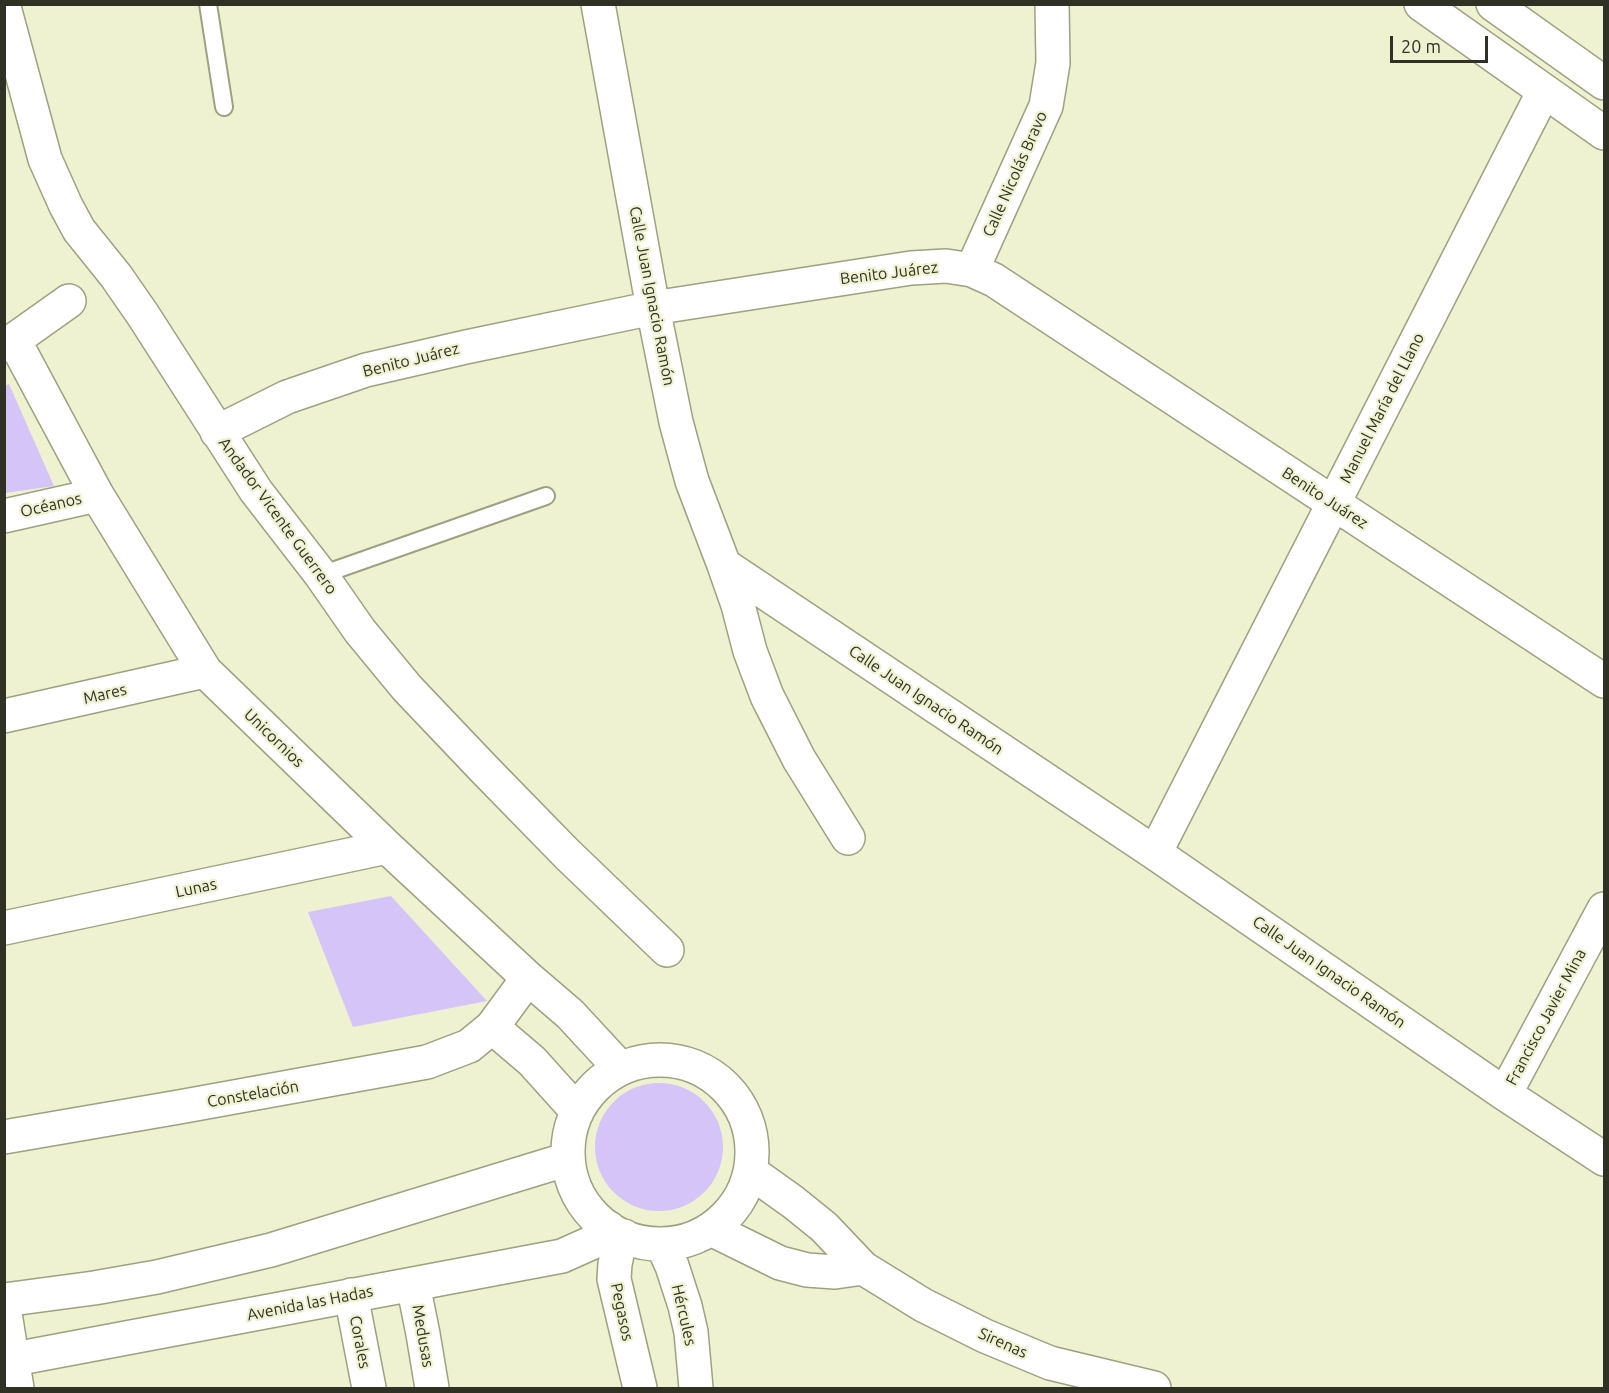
<!DOCTYPE html>
<html>
<head>
<meta charset="utf-8">
<style>
  body { margin:0 }
  #map { position:relative; width:1609px; height:1393px; overflow:hidden; background:#eff2d1; font-family:Ubuntu,sans-serif }
  canvas { display:block }
  .frame { position:absolute; inset:0; border:6px solid #2f3124; pointer-events:none }
  .scale { position:absolute; left:1390px; top:36px; width:98px; height:27px; box-sizing:border-box; border:3px solid #2f3124; border-top:0; padding-left:8px; font-size:18px; line-height:21px; white-space:nowrap; color:#2f3124; -webkit-text-stroke:4px #eff2d1; paint-order:stroke }
</style>
</head>
<body>
<div id="map">
<canvas width="1609" height="1393"></canvas>
<div class="frame"></div>
<div class="scale">20 m</div>
</div>
<script>
const c = document.querySelector('canvas').getContext('2d');
c.lineJoin = 'round';
function paint(path, color) { c.fillStyle = color; c.fill(path, 'evenodd'); }
const shape = rows => new Path2D(rows.map(r => 'M' + r).join(''));
function trace(path, color, width, dash) { c.strokeStyle = color; c.lineWidth = width; c.lineCap = dash ? 'butt' : 'round'; c.setLineDash(dash || []); c.stroke(path); }
function drawText(font, color, halo, rows, align = 'center') {
  c.font = font + ' Ubuntu,sans-serif'; c.lineWidth = 4.5; c.setLineDash([]); c.textBaseline = 'middle'; c.strokeStyle = halo; c.fillStyle = color; for (const [text, x, y, turn = 0] of rows) {
    c.save(); c.translate(x, y); c.rotate((+turn || 0) * Math.PI / 180); c.textAlign = isNaN(turn) ? turn : align; if (halo) c.strokeText(text, 0, 0); c.fillText(text, 0, 0); c.restore();
  }
}
const green = shape([
  [9,384,54,486,5,493,4,386],
  [391,896,487,1001,353,1027,308,912],
  '595 1147a64 64 0 1 1 128 0a64 64 0 1 1-128 0Z'
]);
const lane = shape([
  [208,4,224,107],
  [321,575,546,496]
]);
const street = shape([
  [598,4,653,308,676,422,692,481,724,565,1155,853,1505,1094,1604,1159],
  [4,7,45,159,66,206,79,230,116,276,143,315,256,491,321,575,360,631,407,688,485,770,567,854,667,950],
  [972,270,1046,106,1053,63,1052,4],
  [14,340,97,495,205,671,387,847,528,978,570,1014,620,1068],
  [4,345,14,340,69,301],
  [217,432,287,397,366,370,466,347,653,308,911,268,946,266,972,270,994,280,1604,681],
  [4,516,97,495],
  [724,565,738,605,750,651,767,696,799,759,848,838],
  [4,716,205,671],
  [1155,853,1544,91],
  [4,928,387,847],
  [492,1027,532,1061,577,1111],
  '568 1152a92 92 0 1 1 184 0a92 92 0 1 1-184 0Z',
  [1505,1094,1604,909],
  [4,1137,179,1107,427,1062,469,1046,492,1027,528,978],
  [751,1172,793,1202,824,1227,863,1268,923,1305,985,1336,1050,1363,1154,1388],
  [711,1229,780,1263,807,1270,835,1272,863,1268],
  [624,1236,618,1250,615,1264,614,1279,640,1388],
  [662,1244,672,1266,685,1306,691,1332,696,1388],
  [413,1284,423,1334,432,1388],
  [351,1295,369,1388],
  [4,1300,94,1288,157,1277,271,1250,568,1159],
  [4,1307,17,1388],
  [4,1361,562,1256,591,1243,609,1228]
]);
const secondary = shape([
  [1421,4,1604,133],
  [1493,4,1604,83]
]);
const streetNames = [
  ["Calle Nicolás Bravo",1015,174,-66],
  ["Benito Juárez",889,273,-7],
  ["Calle Juan Ignacio Ramón",652,296,79],
  ["Benito Juárez",411,360,-14],
  ["Manuel María del Llano",1382,408,-63],
  ["Benito Juárez",1325,498,33],
  ["Océanos",51,505,-13],
  ["Andador Vicente Guerrero",278,516,54],
  ["Mares",105,694,-13],
  ["Calle Juan Ignacio Ramón",926,700,34],
  ["Unicornios",274,738,44],
  ["Lunas",196,888,-12],
  ["Calle Juan Ignacio Ramón",1329,972,35],
  ["Francisco Javier Mina",1546,1017,-62],
  ["Constelación",253,1094,-10],
  ["Avenida las Hadas",310,1303,-11],
  ["Pegasos",622,1312,78],
  ["Hércules",684,1315,77],
  ["Medusas",423,1336,80],
  ["Corales",360,1342,79],
  ["Sirenas",1003,1343,24]
];
paint(green, '#d4c4f8');
trace(lane, '#9ea181', 20);
trace(street, '#9ea181', 36);
trace(secondary, '#9ea181', 36);
trace(lane, '#fff', 16);
trace(street, '#fff', 33);
trace(secondary, '#fff', 33);
drawText('16px', '#2f3124', '#eff2d1', streetNames);
</script>
</body>
</html>
